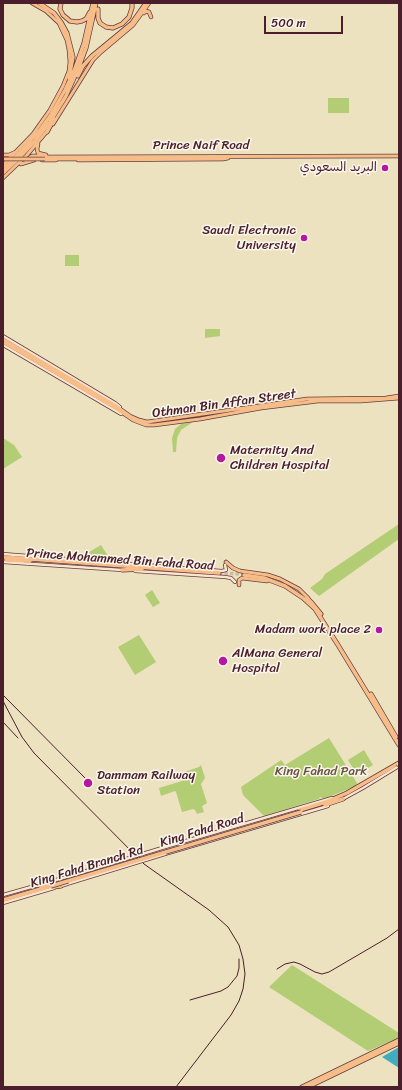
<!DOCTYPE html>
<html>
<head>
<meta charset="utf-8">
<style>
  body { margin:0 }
  #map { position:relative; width:402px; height:1090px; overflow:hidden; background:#ece2c0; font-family:Sriracha,sans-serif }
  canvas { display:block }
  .frame { position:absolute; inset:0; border:4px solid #4a1f2b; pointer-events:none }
  .scale { position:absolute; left:264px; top:16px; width:79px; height:18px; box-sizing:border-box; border:2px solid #4a1f2b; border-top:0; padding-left:5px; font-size:12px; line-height:14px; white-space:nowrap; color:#4a1f2b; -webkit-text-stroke:3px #fbf7ec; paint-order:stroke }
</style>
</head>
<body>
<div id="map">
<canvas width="402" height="1090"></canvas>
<div class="frame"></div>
<div class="scale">500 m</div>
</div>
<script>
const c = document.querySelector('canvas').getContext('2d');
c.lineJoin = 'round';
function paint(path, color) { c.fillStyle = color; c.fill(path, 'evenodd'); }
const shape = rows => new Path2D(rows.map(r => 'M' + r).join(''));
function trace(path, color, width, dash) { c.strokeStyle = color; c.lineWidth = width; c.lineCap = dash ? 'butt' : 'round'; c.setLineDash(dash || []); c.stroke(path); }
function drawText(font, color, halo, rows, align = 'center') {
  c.font = font + ' Sriracha,"Playpen Sans Arabic",sans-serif'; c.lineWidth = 3; c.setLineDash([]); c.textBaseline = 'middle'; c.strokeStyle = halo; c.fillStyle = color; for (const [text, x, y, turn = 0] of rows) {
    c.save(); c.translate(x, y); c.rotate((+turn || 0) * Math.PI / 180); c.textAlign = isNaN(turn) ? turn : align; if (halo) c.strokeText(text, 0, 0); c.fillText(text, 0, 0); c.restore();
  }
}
const green = shape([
  [328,98,349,98,349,113,328,113],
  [65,255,79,255,79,266,65,266],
  [205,329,220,329,220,336,205,338],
  [193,422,181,430,177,438,176,452,173,452,172,438,175,429,181,424],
  [3,438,14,445,22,457,3,469],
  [399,524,399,539,319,596,310,588,322,579,325,574],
  [101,545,112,562,80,560,79,558],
  [152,590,160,603,153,607,145,595],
  [139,635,156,662,135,675,118,647],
  [329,738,357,783,356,786,324,799,320,797,319,799,264,816,243,795,241,787,281,760,285,765],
  [364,750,373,765,357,775,348,760],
  [201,765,205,778,201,784,207,803,202,806,204,812,197,814,195,810,193,809,182,812,176,792,175,791,161,796,159,788,182,781,181,773,199,767],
  [292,965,399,1033,399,1038,368,1051,269,987]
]);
const water = shape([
  [399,1047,399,1068,382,1057]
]);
const highwayTunnel = shape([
  [219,573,244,574]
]);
const secondary = shape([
  [3,336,115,403,120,407],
  [3,345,121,414],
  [3,554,222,571,226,570,225,565],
  [3,562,122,570],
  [135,571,225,577,231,578,235,582],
  [341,800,363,788,399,766],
  [162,848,332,798],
  [165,854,328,806],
  [61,886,70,883],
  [3,895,70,876],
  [3,903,54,888]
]);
const primary = shape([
  [32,3,46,11,59,23,67,40,69,50,70,62,69,71,63,86,50,110,33,134],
  [144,13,146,11,149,12,151,17],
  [53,124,93,60,101,52,133,25,149,3],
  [38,144,37,149,38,153,46,155],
  [3,155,9,155,16,152],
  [43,157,399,156],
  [55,159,79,159],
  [31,160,30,157,32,156,41,156],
  [42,160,56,160],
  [78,160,223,159,228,158],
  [21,164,34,160],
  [3,165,34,133],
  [3,178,27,155,48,130],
  [3,339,76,382,116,406,130,416,139,420,147,422,307,399,386,398,399,396],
  [3,342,117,409,133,420,146,425,154,425,200,419,261,408,318,401,361,401,399,398],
  [226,562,233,568,240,571,268,575,280,579,299,589,308,598],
  [239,585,239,580,242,578,267,581]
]);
const highway = shape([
  [39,3,54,13,61,22,67,33,73,57,69,78],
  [61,3,60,9,63,15,70,21,77,22,82,21,86,19,90,12],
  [98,9,98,18,100,23,106,27,113,28,122,24,129,17,132,8,132,3],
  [78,76,83,66,92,56,132,23,146,3],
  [47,132,54,119],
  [3,169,20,152,39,131,50,116,65,90,74,71,84,43,93,3],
  [3,173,15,162,35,141,50,122,66,96,79,67,86,48,96,3],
  [3,557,219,573],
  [6,560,30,561],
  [122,570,142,569],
  [244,575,264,578,285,586,303,598,315,609,338,645,399,745],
  [307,598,312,603,321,614],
  [371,694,396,737],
  [325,805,343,799],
  [300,810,326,802,347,793,399,763],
  [41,887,53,881],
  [53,887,61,886],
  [3,900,51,886],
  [302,1087,399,1040],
  [308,1087,399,1043]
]);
const rail = shape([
  [4,696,88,781],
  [3,701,22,737,34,753,144,864,209,910,228,927,239,945,243,959,245,974,243,989,239,1001,231,1015,176,1087],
  [3,722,18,738],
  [277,969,285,964,294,962,300,964,315,972,322,974,329,972,387,938,399,929],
  [190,1000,221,991,228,987,237,976,239,968,239,959]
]);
const secondaryBridge = shape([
  [398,764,399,766],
  [70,876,162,848],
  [70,883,165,854]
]);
const primaryBridge = shape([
  [3,159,45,159]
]);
const highwayBridge = shape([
  [51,886,301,812]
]);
const markers = [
  [385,168,4,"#b5179e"],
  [304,238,4,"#b5179e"],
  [221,458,5,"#b5179e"],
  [379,630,4,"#b5179e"],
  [223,661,5,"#b5179e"],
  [88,783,5,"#b5179e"]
];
const streetNames = [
  ["Prince Naif Road",201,146],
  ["Othman Bin Affan Street",224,404,-8],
  ["Prince Mohammed Bin Fahd Road",120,560,4],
  ["King Fahd Road",202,831,-17],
  ["King Fahd Branch Rd",87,867,-17]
];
const poiNames = [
  ["البريد السعودي",377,168],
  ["Saudi Electronic",296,231],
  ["University",296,246],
  ["Maternity And",230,451,"left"],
  ["Children Hospital",230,466,"left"],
  ["Madam work place 2",371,630],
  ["AlMana General",232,654,"left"],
  ["Hospital",232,669,"left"],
  ["Dammam Railway",97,776,"left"],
  ["Station",97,791,"left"]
];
const parkNames = [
  ["King Fahad Park",321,772]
];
paint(green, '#b2cd73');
paint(water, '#40acbe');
trace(highwayTunnel, '#ccbba2', 3.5, [3.5, 2]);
trace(secondary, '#623c41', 4);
trace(primary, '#623c41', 4.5);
trace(highway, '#623c41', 5);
trace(secondary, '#fce5cf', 2.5);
trace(primary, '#f7bd88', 3);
trace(highway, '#f7bd88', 3.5);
trace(rail, '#4a1f2b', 1);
trace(secondaryBridge, '#623c41', 4, []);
trace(primaryBridge, '#623c41', 4.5, []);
trace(highwayBridge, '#623c41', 5, []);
trace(secondaryBridge, '#fce5cf', 2.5);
trace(primaryBridge, '#f7bd88', 3);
trace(highwayBridge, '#f7bd88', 3.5);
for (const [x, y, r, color] of markers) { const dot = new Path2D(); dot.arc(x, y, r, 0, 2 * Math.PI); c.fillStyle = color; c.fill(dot); trace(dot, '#fbf7ec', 1.5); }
drawText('13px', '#4a1f2b', '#fbf7ec', streetNames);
drawText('13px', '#4a1f2b', '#fbf7ec', poiNames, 'right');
drawText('13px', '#695341', '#fbf7ec', parkNames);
</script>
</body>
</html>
